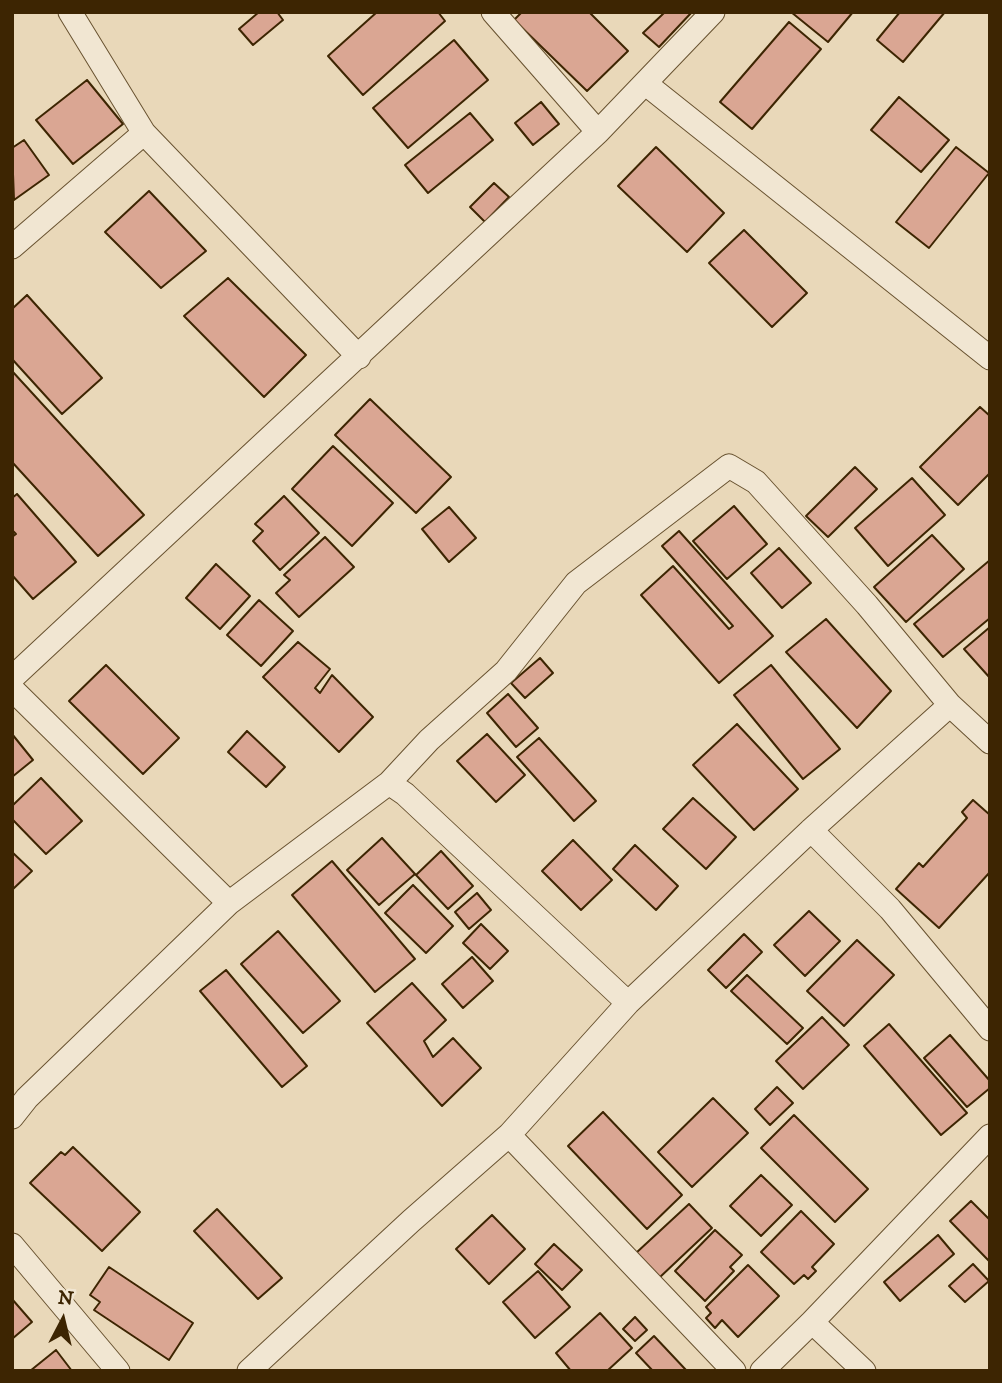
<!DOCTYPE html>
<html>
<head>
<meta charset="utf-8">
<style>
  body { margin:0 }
  #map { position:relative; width:1002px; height:1383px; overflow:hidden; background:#e9d8b9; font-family:"IM FELL DW Pica",serif }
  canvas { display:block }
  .frame { position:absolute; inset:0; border:14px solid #3d2502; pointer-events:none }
  .north { position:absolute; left:28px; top:1285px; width:70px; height:70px; -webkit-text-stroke:5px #f1e6d2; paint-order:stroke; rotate:7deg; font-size:19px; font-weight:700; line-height:28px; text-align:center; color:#3d2502 }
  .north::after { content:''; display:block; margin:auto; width:24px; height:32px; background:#3d2502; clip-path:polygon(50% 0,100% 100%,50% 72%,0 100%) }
</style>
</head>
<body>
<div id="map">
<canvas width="1002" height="1383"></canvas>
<div class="frame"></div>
<div class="north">N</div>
</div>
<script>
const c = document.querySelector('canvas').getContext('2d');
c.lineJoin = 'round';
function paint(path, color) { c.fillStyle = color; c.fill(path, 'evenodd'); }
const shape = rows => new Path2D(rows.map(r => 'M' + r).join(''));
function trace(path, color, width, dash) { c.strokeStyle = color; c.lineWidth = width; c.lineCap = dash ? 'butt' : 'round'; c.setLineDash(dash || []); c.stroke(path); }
const building = shape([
  [259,12,277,12,283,20,253,45,239,29,259,12],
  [377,12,438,12,445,21,363,95,328,56,377,12],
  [522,12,589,12,628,51,587,91,514,20,522,12],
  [665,12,692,12,659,47,643,33,665,12],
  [791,12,853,12,828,42,791,12],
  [900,12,945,12,903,62,877,40,900,12],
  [789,22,821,49,752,129,720,102,789,22],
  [454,40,488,80,408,148,373,108,454,40],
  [87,80,123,124,73,164,36,120,87,80],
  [899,97,949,140,921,172,871,130,899,97],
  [541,102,559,124,533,145,515,123,541,102],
  [470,113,493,140,428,193,405,165,470,113],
  [24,140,49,175,14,200,12,148,24,140],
  [656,147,724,213,687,252,618,186,656,147],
  [956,147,989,173,929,248,896,222,956,147],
  [494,183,509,197,485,222,470,207,494,183],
  [149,191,206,251,161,288,105,232,149,191],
  [744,230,807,293,772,327,709,263,744,230],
  [228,278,306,355,264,397,184,316,228,278],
  [27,295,102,378,62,414,12,359,12,309,27,295],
  [12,371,144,515,98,556,12,462,12,371],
  [370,399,451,477,416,513,335,435,370,399],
  [980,407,990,416,990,473,958,505,920,467,980,407],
  [333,446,393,503,352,546,292,489,333,446],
  [855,467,877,489,828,537,806,516,855,467],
  [912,478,945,515,888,566,855,528,912,478],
  [17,494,76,562,33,599,12,575,12,537,16,534,12,530,12,498,17,494],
  [284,496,319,533,280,570,253,541,263,531,255,524,284,496],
  [734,506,767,544,727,579,693,541,734,506],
  [449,507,476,538,449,562,422,529,449,507],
  [679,531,773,636,719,683,641,595,673,566,729,629,733,626,662,546,679,531],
  [932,535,964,569,906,622,874,587,932,535],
  [325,537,354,567,299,617,276,593,290,580,284,575,325,537],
  [779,548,811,583,782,608,751,573,779,548],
  [990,560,990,618,943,657,914,624,990,560],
  [216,564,250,596,220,629,186,598,216,564],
  [259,600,293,631,261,666,227,635,259,600],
  [826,619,891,691,857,728,786,652,826,619],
  [990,627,990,678,964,649,990,627],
  [298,642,330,669,315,688,320,693,332,675,373,717,339,752,263,677,298,642],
  [540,658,553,673,525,698,511,683,540,658],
  [106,665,179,738,143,774,69,701,106,665],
  [771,665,840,749,803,779,734,695,771,665],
  [508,694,538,728,516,747,487,713,508,694],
  [737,724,798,789,754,830,693,765,737,724],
  [247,731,285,767,266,787,228,752,247,731],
  [12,734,33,760,12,777,12,734],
  [487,734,525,775,496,802,457,761,487,734],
  [539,738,596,801,574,821,517,757,539,738],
  [41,778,82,821,46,854,12,819,12,806,41,778],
  [693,798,736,837,706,869,663,829,693,798],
  [973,800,990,815,990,872,939,928,896,889,919,863,923,867,967,818,962,812,973,800],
  [382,838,415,874,379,905,347,870,382,838],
  [573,840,612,880,581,910,542,871,573,840],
  [635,845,678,886,656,910,613,869,635,845],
  [441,851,473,886,448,909,416,875,441,851],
  [12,852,32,871,12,890,12,852],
  [332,861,415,959,375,992,292,895,332,861],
  [413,885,453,926,426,953,385,913,413,885],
  [477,893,491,910,469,929,455,912,477,893],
  [809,911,840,941,805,976,774,945,809,911],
  [481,924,508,951,490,969,463,943,481,924],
  [278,931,340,1001,303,1033,241,964,278,931],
  [744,934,762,952,726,988,708,970,744,934],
  [857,940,894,975,844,1026,807,991,857,940],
  [472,957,493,981,463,1008,442,984,472,957],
  [226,970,307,1066,282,1087,200,991,226,970],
  [747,975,803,1028,787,1044,731,991,747,975],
  [412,983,446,1020,424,1041,433,1057,453,1038,481,1068,442,1106,367,1023,412,983],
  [822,1017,849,1045,803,1089,776,1061,822,1017],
  [889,1024,967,1113,941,1135,864,1046,889,1024],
  [950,1035,990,1081,990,1088,967,1107,924,1058,950,1035],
  [777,1087,793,1103,770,1125,755,1109,777,1087],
  [713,1098,748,1133,692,1187,658,1152,713,1098],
  [603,1112,682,1195,647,1229,568,1146,603,1112],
  [794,1115,868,1189,835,1222,761,1148,794,1115],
  [73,1147,140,1212,102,1251,30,1183,61,1152,65,1155,73,1147],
  [761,1175,792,1205,761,1236,730,1206,761,1175],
  [971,1201,990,1220,990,1262,950,1221,971,1201],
  [689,1204,712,1228,659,1278,636,1253,689,1204],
  [217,1209,282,1278,258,1299,194,1231,217,1209],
  [801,1211,834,1244,812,1267,816,1271,808,1279,804,1275,794,1284,761,1252,801,1211],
  [492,1215,525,1249,489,1284,456,1249,492,1215],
  [715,1230,742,1255,730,1267,734,1271,705,1301,675,1271,715,1230],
  [938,1235,954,1254,900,1301,884,1282,938,1235],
  [554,1244,582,1270,562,1290,535,1264,554,1244],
  [973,1264,989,1281,965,1302,949,1286,973,1264],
  [748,1265,779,1296,738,1337,722,1320,715,1328,706,1318,711,1313,706,1307,748,1265],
  [109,1267,193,1323,169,1360,94,1310,100,1302,90,1295,109,1267],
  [538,1271,570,1307,535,1338,503,1302,538,1271],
  [12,1299,32,1322,12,1339,12,1299],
  [600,1313,632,1348,607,1371,571,1371,556,1353,600,1313],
  [635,1317,647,1330,635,1341,623,1329,635,1317],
  [654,1336,686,1370,685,1371,653,1371,636,1353,654,1336],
  [56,1350,72,1371,30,1371,56,1350]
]);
const minor = shape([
  [70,12,144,133,359,357],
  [493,12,598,132],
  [646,84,990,358],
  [12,247,144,133],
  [12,678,598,132,713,12],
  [12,689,229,903],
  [389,783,405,794,628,1003],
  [811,830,890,909,990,1029],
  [12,1117,27,1098,229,903,389,783,429,740,506,671,576,583,729,466,756,482,867,605,950,705],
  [509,1135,734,1371],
  [12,1245,118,1371],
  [812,1322,864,1371],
  [249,1371,411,1221,509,1135,628,1003,811,830,950,705,990,742],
  [762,1371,812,1322,990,1136]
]);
paint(building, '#daa693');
trace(building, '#3d2502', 2);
trace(minor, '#685230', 25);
trace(minor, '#f1e6d2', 23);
</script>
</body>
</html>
